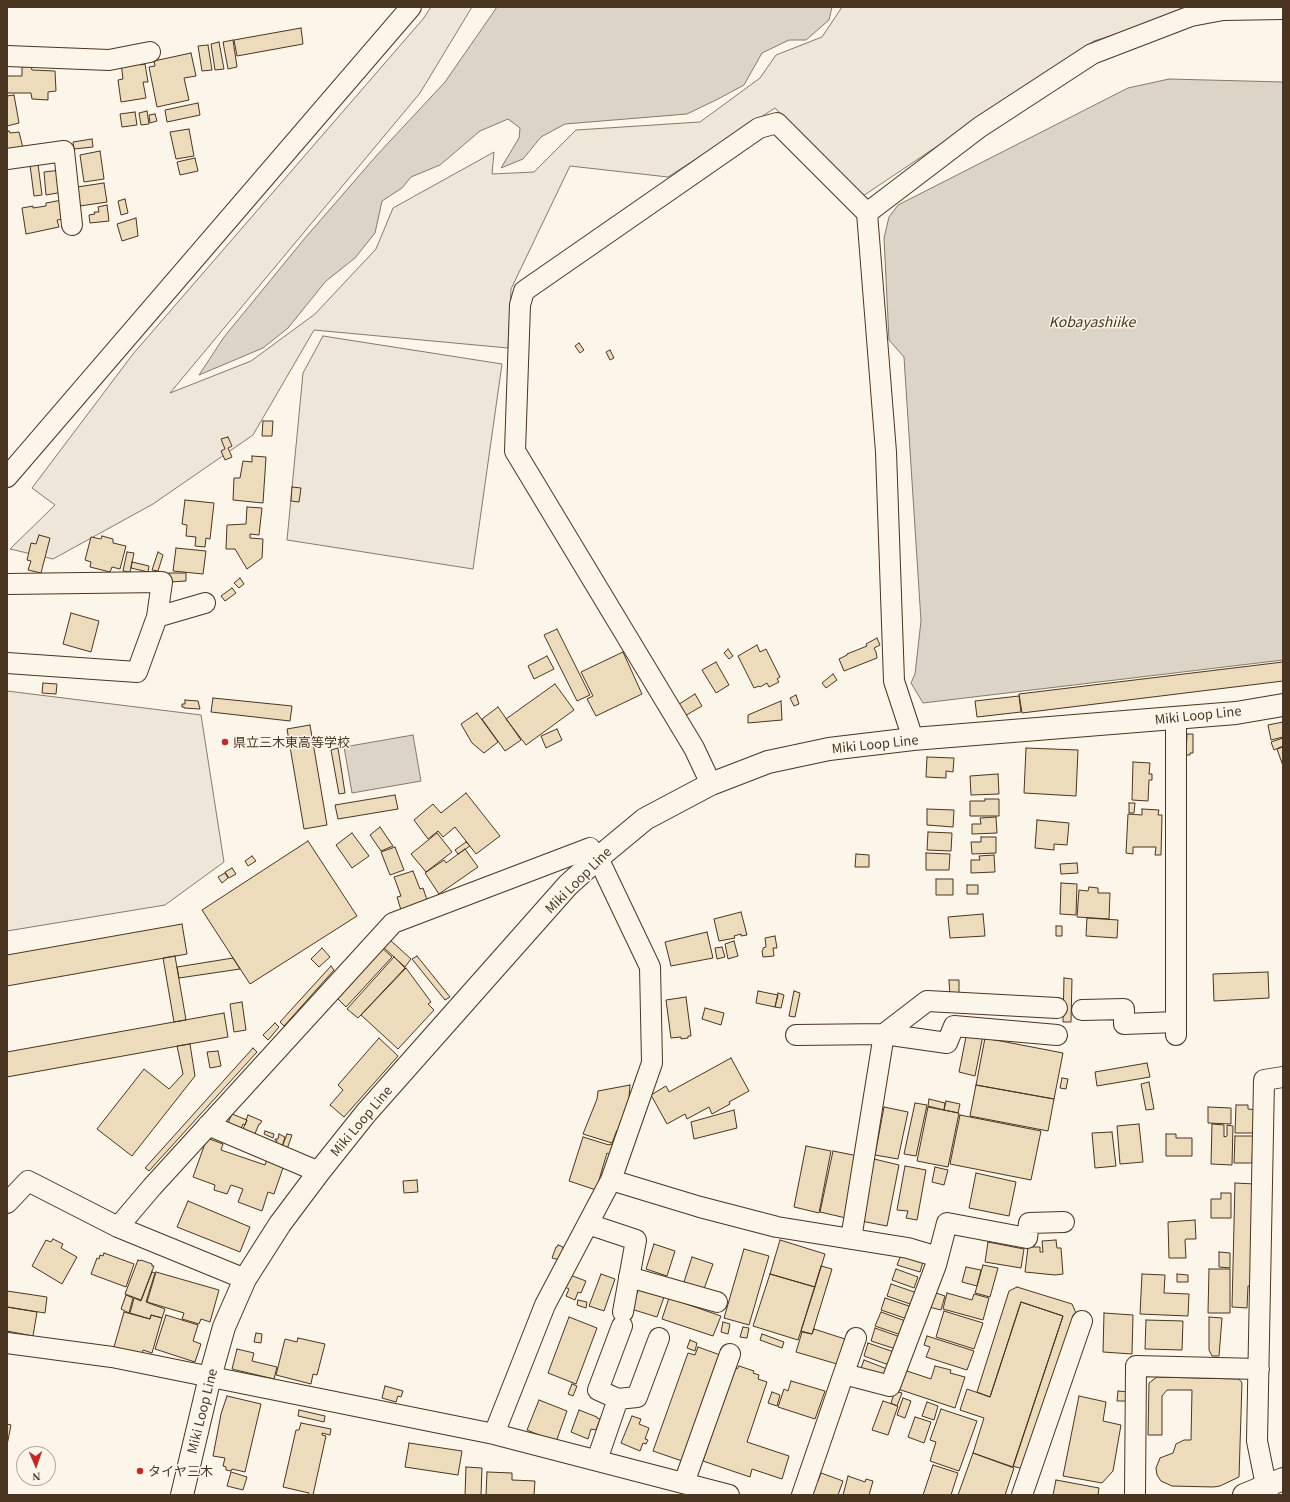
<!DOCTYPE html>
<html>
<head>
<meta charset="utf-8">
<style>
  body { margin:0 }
  #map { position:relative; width:1290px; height:1502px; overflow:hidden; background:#fbf6e9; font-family:Georgia,serif }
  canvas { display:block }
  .frame { position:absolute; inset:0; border:8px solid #4a3520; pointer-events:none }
  .north { position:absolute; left:16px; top:1446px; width:40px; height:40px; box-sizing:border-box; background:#fbf6e9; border:1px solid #b4a999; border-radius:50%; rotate:178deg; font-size:11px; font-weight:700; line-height:16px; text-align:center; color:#4a3520 }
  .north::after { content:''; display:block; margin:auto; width:14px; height:18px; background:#c62828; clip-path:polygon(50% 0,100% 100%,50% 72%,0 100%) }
</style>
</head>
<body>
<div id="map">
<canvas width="1290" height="1502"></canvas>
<div class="frame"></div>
<div class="north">N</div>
</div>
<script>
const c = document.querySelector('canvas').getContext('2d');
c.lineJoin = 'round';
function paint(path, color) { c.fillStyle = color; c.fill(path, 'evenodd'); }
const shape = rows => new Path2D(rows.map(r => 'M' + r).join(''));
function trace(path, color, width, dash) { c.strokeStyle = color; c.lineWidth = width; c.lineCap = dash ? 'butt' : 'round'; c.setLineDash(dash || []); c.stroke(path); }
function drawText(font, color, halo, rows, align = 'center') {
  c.font = font + ' Georgia,"Noto Sans JP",serif'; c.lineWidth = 3; c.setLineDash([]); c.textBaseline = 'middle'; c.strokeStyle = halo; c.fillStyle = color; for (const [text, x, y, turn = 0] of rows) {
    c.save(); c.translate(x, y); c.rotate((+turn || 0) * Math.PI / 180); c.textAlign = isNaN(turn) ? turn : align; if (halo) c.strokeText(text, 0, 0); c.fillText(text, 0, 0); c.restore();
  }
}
const green = shape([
  [431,7,472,7,420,93,170,393,251,361,315,314,376,249,393,208,494,152,492,174,534,172,576,130,700,122,760,78,776,55,822,37,842,7,1202,7,1094,41,863,196,775,108,668,177,570,166,511,289,508,348,314,330,253,435,153,504,53,559,10,549,55,505,32,488,133,354,423,19,431,7],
  [323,336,502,364,473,569,287,540,303,373,323,336],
  [7,691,201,715,224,862,165,905,7,931,7,691]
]);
const water = shape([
  [497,7,832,7,829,20,806,40,789,40,762,53,744,85,718,99,687,114,565,124,541,137,523,159,501,168,519,138,520,128,508,119,480,131,440,165,411,177,402,188,382,201,375,233,355,258,326,281,288,328,263,348,199,375,224,337,305,238,377,155,445,82,497,7],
  [1169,79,1283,82,1283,660,923,703,911,683,915,674,921,621,904,357,889,340,884,238,889,217,898,205,1128,88,1169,79],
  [413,735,421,781,352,793,344,747,413,735]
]);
const building = shape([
  [301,28,303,44,237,56,234,40,301,28],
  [233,40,237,67,228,69,223,42,233,40],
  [219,42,224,69,215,70,211,44,219,42],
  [208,45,212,70,202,71,198,46,208,45],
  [191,53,196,76,184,78,189,100,157,107,149,67,155,66,154,61,191,53],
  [140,60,141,65,145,64,148,82,143,82,146,98,121,102,118,80,123,79,121,63,140,60],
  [31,66,32,70,55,71,56,91,48,92,48,100,32,99,31,93,7,93,7,76,22,76,22,67,31,66],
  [14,95,19,123,7,126,7,96,14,95],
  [198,103,200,115,167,122,165,110,198,103],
  [147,111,149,124,141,125,139,113,147,111],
  [135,112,137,125,122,127,120,114,135,112],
  [155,114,157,121,150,123,149,115,155,114],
  [189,129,194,156,176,159,170,132,189,129],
  [9,131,10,133,19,132,23,148,7,151,7,132,9,131],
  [92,139,93,147,74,149,73,142,92,139],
  [100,151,104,179,84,182,80,155,100,151],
  [195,158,198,171,180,175,177,162,195,158],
  [38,164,42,195,34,196,30,165,38,164],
  [61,170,63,192,46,195,44,172,61,170],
  [104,183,107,202,80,206,77,187,104,183],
  [125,199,128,213,121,215,118,201,125,199],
  [62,200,65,219,57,220,59,227,26,234,22,208,33,206,33,208,46,206,46,203,62,200],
  [107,205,109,221,90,223,89,215,95,214,94,212,99,212,98,207,107,205],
  [136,218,138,236,122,241,117,224,136,218],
  [579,343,584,350,580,353,575,346,579,343],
  [610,350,614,358,610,360,606,352,610,350],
  [263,421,273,421,272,436,262,436,263,421],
  [228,437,232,446,228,448,232,457,225,460,221,451,225,449,221,439,228,437],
  [252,456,266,457,263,503,233,500,234,478,240,478,243,461,252,462,252,456],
  [292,487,301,488,299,502,291,501,292,487],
  [185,500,214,503,210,539,206,538,205,547,195,546,196,537,186,536,187,525,182,524,185,500],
  [247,507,262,508,259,535,250,534,250,538,263,539,262,558,247,569,235,549,226,549,227,525,246,524,247,507],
  [39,535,50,538,41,573,28,570,31,561,27,560,31,543,36,544,39,535],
  [102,536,113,539,113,543,126,546,120,569,112,567,110,572,90,567,91,562,85,560,91,537,101,539,102,536],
  [176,548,206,551,203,574,173,571,176,548],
  [127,552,134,553,130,572,123,571,127,552],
  [158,552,163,555,158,571,152,570,158,552],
  [132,562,149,566,148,572,131,568,132,562],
  [169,573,186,573,186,581,170,582,169,573],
  [240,578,244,584,239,588,234,583,240,578],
  [232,588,236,593,225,601,221,596,232,588],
  [71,613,99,621,91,652,63,644,71,613],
  [557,629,590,695,577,701,544,635,557,629],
  [877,638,880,645,874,648,876,652,877,658,844,671,839,659,847,655,847,654,867,646,866,644,877,638],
  [757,645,760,652,766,649,780,677,777,679,779,682,769,687,767,683,760,687,759,686,754,688,738,656,757,645],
  [728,649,733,656,729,659,724,653,728,649],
  [623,652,642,694,596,716,587,699,593,696,581,672,623,652],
  [547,656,554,669,534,679,528,666,547,656],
  [716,662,729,685,716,693,702,670,716,662],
  [1283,662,1283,681,1022,713,1019,694,1283,662],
  [833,674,837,680,826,688,822,683,833,674],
  [43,683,57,684,56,694,42,693,43,683],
  [555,684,574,710,526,745,506,719,555,684],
  [695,694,702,706,683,717,676,706,695,694],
  [796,695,799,704,794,706,790,698,796,695],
  [1019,696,1021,712,977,717,975,701,1019,696],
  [213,698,292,706,290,721,211,712,213,698],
  [185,700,198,701,200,709,184,708,184,707,182,707,182,704,185,704,185,700],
  [781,701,782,720,748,723,748,715,781,701],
  [498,707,521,740,505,751,482,719,498,707],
  [477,713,498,742,484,753,472,743,461,724,477,713],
  [1283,722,1283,737,1271,740,1268,725,1283,722],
  [310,725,327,825,304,829,287,729,310,725],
  [557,729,562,740,546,748,541,736,557,729],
  [1187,734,1193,734,1193,753,1190,753,1190,755,1187,755,1186,753,1187,734],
  [1283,738,1283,746,1274,750,1271,742,1283,738],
  [1283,747,1283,766,1277,749,1283,747],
  [338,748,345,793,339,794,331,750,338,748],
  [1026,748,1078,750,1076,796,1024,793,1026,748],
  [927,757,954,758,953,772,946,771,946,778,926,777,927,757],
  [1133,762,1150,763,1149,774,1152,774,1152,780,1149,780,1148,801,1132,800,1133,762],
  [998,774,999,794,971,795,970,776,998,774],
  [466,793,500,836,476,854,455,827,443,837,438,831,428,839,414,820,433,804,441,813,466,793],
  [395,795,398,809,338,819,335,805,395,795],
  [985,799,999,799,999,816,970,816,970,801,985,801,985,799],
  [1129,803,1135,803,1134,813,1129,813,1129,803],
  [927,809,954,810,953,827,927,825,927,809],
  [1142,809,1159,810,1158,815,1162,815,1161,855,1155,855,1156,847,1133,847,1133,854,1126,853,1128,814,1142,815,1142,809],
  [996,817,997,833,972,834,972,824,981,824,980,818,996,817],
  [1037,820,1069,823,1067,845,1054,844,1054,850,1035,848,1037,820],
  [380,827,393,846,381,851,370,835,380,827],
  [928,832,952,833,951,851,927,850,928,832],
  [352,833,369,856,352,868,336,845,352,833],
  [437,833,452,852,426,872,411,854,437,833],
  [981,837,996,837,996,853,972,854,971,842,981,842,981,837],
  [308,841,357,916,250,984,202,910,308,841],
  [466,842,470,846,458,854,455,850,466,842],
  [395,847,404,870,390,875,381,852,395,847],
  [465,849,478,867,439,894,425,873,444,860,446,863,465,849],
  [926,853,950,854,949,870,926,870,926,853],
  [856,854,869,855,869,867,855,867,856,854],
  [994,855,995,872,971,873,971,860,980,860,979,856,994,855],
  [252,856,256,861,248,866,245,861,252,856],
  [1077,863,1078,873,1061,874,1060,864,1077,863],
  [232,868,236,874,229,878,225,872,232,868],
  [413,871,420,889,423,888,427,900,401,910,397,897,401,896,394,877,413,871],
  [225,873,228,878,222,883,218,877,225,873],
  [936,879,953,879,953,895,936,895,936,879],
  [1061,883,1077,884,1076,915,1060,914,1061,883],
  [967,885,978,885,978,894,967,894,967,885],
  [1089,887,1098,888,1098,893,1110,893,1109,919,1077,917,1079,890,1088,891,1089,887],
  [741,912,747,935,741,936,741,934,734,936,735,938,719,941,714,919,741,912],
  [983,914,985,936,950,938,948,917,983,914],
  [1087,918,1118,920,1117,938,1086,936,1087,918],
  [182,924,187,954,7,986,7,955,182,924],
  [1056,926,1062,926,1062,936,1056,936,1056,926],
  [707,932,713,958,671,966,665,942,707,932],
  [775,936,777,948,773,948,774,956,763,957,762,951,763,950,763,948,766,947,765,938,775,936],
  [389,939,411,959,405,967,382,946,389,939],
  [734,941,738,956,728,959,725,944,734,941],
  [380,946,392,957,346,1007,335,996,380,946],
  [722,947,725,957,717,959,715,948,722,947],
  [322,948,330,957,319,967,311,959,322,948],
  [175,956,186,1020,174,1022,163,958,175,956],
  [417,956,450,997,445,1000,412,959,417,956],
  [394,957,405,968,358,1018,347,1009,394,957],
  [233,958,240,969,179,978,177,967,233,958],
  [331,966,334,970,284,1026,280,1022,331,966],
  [406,968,431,1002,428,1004,434,1010,398,1049,361,1015,406,968],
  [1268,972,1269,998,1214,1001,1213,974,1268,972],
  [1064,978,1072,979,1071,1022,1063,1022,1064,978],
  [949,980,959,980,959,995,950,996,949,980],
  [758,991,778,995,775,1007,756,1003,758,991],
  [794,991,800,993,795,1017,789,1016,794,991],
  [778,993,784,995,781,1008,775,1007,778,993],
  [686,997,691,1036,688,1036,688,1038,681,1039,681,1037,671,1038,666,1000,686,997],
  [242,1002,246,1030,234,1032,230,1004,242,1002],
  [705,1008,724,1013,721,1025,702,1019,705,1008],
  [224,1013,228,1037,7,1077,7,1052,224,1013],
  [275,1023,279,1027,268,1040,263,1035,275,1023],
  [967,1032,983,1035,975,1076,959,1072,967,1032],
  [379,1038,398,1056,344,1117,330,1105,343,1090,338,1085,379,1038],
  [985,1038,1063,1053,1054,1099,976,1085,985,1038],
  [190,1044,195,1076,132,1156,97,1129,144,1069,169,1089,183,1074,177,1046,190,1044],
  [253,1048,257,1052,149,1171,145,1168,253,1048],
  [218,1051,221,1066,210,1068,207,1052,218,1051],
  [731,1058,749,1091,729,1102,730,1104,712,1114,709,1107,687,1119,685,1114,667,1124,651,1095,666,1086,669,1092,731,1058],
  [1147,1063,1150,1077,1097,1086,1095,1072,1147,1063],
  [1062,1078,1068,1079,1066,1089,1060,1088,1062,1078],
  [1149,1082,1154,1109,1146,1110,1141,1084,1149,1082],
  [630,1085,628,1109,620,1131,617,1130,612,1143,583,1134,597,1099,598,1091,630,1085],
  [976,1085,1054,1099,1048,1131,970,1116,976,1085],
  [929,1099,945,1103,944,1110,928,1106,929,1099],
  [946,1101,960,1104,958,1113,944,1110,946,1101],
  [915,1103,927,1105,916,1156,904,1154,915,1103],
  [1236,1105,1248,1105,1248,1109,1258,1110,1257,1133,1235,1133,1236,1105],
  [884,1107,908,1112,898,1159,875,1155,884,1107],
  [928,1107,959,1113,948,1167,917,1161,928,1107],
  [1208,1107,1231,1108,1231,1124,1208,1123,1208,1107],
  [734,1110,737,1128,694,1139,691,1122,734,1110],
  [232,1114,247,1120,245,1125,243,1124,240,1131,227,1125,232,1114],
  [248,1115,262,1121,260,1124,259,1124,254,1136,242,1131,247,1120,246,1120,248,1115],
  [960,1115,1041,1131,1031,1180,950,1164,960,1115],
  [1139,1124,1143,1162,1120,1164,1117,1126,1139,1124],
  [1212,1124,1224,1125,1224,1137,1227,1136,1227,1125,1233,1126,1232,1165,1211,1164,1212,1124],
  [265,1131,274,1134,273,1138,264,1134,265,1131],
  [1112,1132,1116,1166,1095,1168,1092,1133,1112,1132],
  [279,1134,285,1137,282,1147,276,1145,277,1141,275,1140,275,1139,278,1139,279,1134],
  [287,1134,292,1135,287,1149,282,1147,287,1134],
  [1166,1134,1176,1134,1176,1138,1192,1138,1192,1156,1166,1156,1166,1134],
  [1235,1136,1253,1136,1252,1163,1234,1163,1235,1136],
  [583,1137,609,1145,610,1144,614,1145,611,1155,607,1153,596,1190,569,1181,583,1137],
  [207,1138,223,1144,221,1150,265,1165,268,1156,285,1162,274,1194,268,1192,262,1211,238,1202,243,1189,231,1185,227,1194,214,1190,215,1185,193,1177,207,1138],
  [806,1146,831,1151,819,1213,794,1207,806,1146],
  [833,1151,858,1156,846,1218,820,1212,833,1151],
  [874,1159,899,1165,887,1226,861,1221,874,1159],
  [905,1166,926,1170,917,1220,906,1218,908,1211,897,1210,905,1166],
  [935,1167,948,1170,944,1185,932,1182,935,1167],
  [976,1173,1016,1182,1009,1216,969,1208,976,1173],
  [417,1180,418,1192,404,1193,403,1181,417,1180],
  [1235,1183,1255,1184,1252,1286,1248,1286,1247,1308,1232,1307,1235,1183],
  [1221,1193,1231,1193,1231,1218,1211,1218,1211,1199,1221,1199,1221,1193],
  [188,1201,250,1227,240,1252,177,1227,188,1201],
  [1195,1220,1196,1239,1186,1239,1185,1240,1186,1258,1169,1258,1168,1222,1195,1220],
  [53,1239,63,1244,61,1248,77,1257,62,1284,32,1266,46,1240,51,1242,53,1239],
  [780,1240,825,1254,815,1287,770,1274,780,1240],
  [1056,1240,1057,1248,1061,1248,1063,1274,1055,1275,1025,1272,1028,1247,1040,1247,1040,1252,1043,1252,1042,1241,1056,1240],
  [988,1242,1024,1249,1021,1268,985,1262,988,1242],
  [654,1244,675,1251,667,1276,646,1269,654,1244],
  [558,1245,563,1247,563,1249,564,1249,560,1260,552,1258,556,1247,557,1247,558,1245],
  [744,1249,769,1256,749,1325,724,1318,744,1249],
  [1219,1252,1230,1253,1230,1268,1219,1267,1219,1252],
  [104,1253,134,1264,126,1287,91,1274,97,1258,99,1259,100,1255,103,1256,104,1253],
  [901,1255,923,1262,920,1272,897,1265,901,1255],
  [692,1257,713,1264,704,1289,684,1282,692,1257],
  [138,1260,140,1261,141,1260,152,1264,152,1266,154,1266,141,1300,125,1294,138,1260],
  [983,1265,998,1268,990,1297,975,1293,983,1265],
  [821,1266,832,1269,812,1334,801,1331,821,1266],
  [966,1267,981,1270,977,1286,962,1282,966,1267],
  [896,1269,918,1277,914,1288,892,1280,896,1269],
  [1209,1269,1230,1269,1230,1313,1208,1313,1209,1269],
  [152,1272,155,1273,146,1302,165,1309,162,1318,151,1315,150,1319,130,1313,134,1298,141,1301,152,1272],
  [156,1272,219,1290,210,1322,201,1319,199,1324,182,1319,184,1313,147,1302,156,1272],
  [601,1274,615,1279,604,1311,589,1306,601,1274],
  [770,1274,815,1287,798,1340,753,1326,770,1274],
  [1142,1274,1165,1275,1164,1293,1189,1294,1188,1316,1140,1314,1142,1274],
  [1177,1274,1188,1275,1188,1282,1177,1282,1177,1274],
  [570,1275,586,1281,581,1293,578,1292,575,1300,566,1296,569,1289,565,1287,570,1275],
  [891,1284,920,1294,916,1306,887,1296,891,1284],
  [1017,1287,1072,1304,1076,1313,1026,1470,1013,1466,1063,1316,1021,1302,990,1397,977,1392,1009,1291,1017,1287],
  [639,1288,664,1297,657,1317,631,1309,639,1288],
  [7,1291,47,1297,45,1313,7,1307,7,1291],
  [933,1292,945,1296,941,1310,929,1307,933,1292],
  [947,1293,972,1300,974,1294,989,1298,983,1320,943,1309,947,1293],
  [126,1295,133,1298,129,1313,121,1309,126,1295],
  [669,1298,721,1316,713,1336,662,1319,669,1298],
  [885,1298,915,1308,910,1320,881,1310,885,1298],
  [578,1300,587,1302,586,1308,577,1305,578,1300],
  [1021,1302,1063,1316,1013,1467,973,1453,984,1418,960,1410,967,1389,990,1397,1021,1302],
  [7,1307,37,1312,33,1336,7,1331,7,1307],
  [944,1311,983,1323,974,1349,936,1337,944,1311],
  [124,1312,150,1319,151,1315,162,1318,152,1353,143,1350,142,1355,114,1347,124,1312],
  [881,1312,908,1322,904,1336,875,1326,881,1312],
  [1104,1313,1133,1315,1132,1354,1103,1352,1104,1313],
  [166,1315,198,1325,193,1341,201,1344,195,1362,155,1349,166,1315],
  [569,1317,597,1328,576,1384,548,1373,569,1317],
  [1209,1317,1222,1318,1219,1356,1212,1356,1209,1350,1209,1317],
  [1146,1320,1183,1321,1182,1350,1145,1349,1146,1320],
  [723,1322,730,1324,728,1334,721,1332,723,1322],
  [743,1327,749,1328,747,1338,740,1337,743,1327],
  [875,1328,903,1338,899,1350,871,1341,875,1328],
  [814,1329,845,1339,837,1364,796,1352,802,1332,812,1334,814,1329],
  [256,1333,262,1334,261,1343,254,1342,256,1333],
  [762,1334,784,1342,782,1348,760,1340,762,1334],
  [927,1336,974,1351,967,1370,926,1357,930,1347,924,1345,927,1336],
  [298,1338,325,1344,317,1375,313,1374,311,1384,276,1375,285,1339,297,1342,298,1338],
  [690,1340,697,1343,695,1351,687,1348,690,1340],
  [868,1343,894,1352,889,1365,864,1356,868,1343],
  [698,1347,723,1356,685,1462,653,1451,688,1353,695,1355,698,1347],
  [237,1349,254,1353,252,1361,277,1367,274,1379,232,1369,237,1349],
  [864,1360,887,1369,883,1380,860,1371,864,1360],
  [739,1366,754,1371,753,1373,759,1375,758,1379,767,1382,747,1442,789,1456,782,1479,752,1469,750,1477,703,1461,734,1368,737,1369,739,1366],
  [935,1366,951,1370,950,1373,965,1377,955,1408,898,1389,904,1370,931,1379,935,1366],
  [1157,1377,1239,1379,1242,1383,1239,1477,1220,1486,1213,1487,1172,1486,1161,1481,1157,1475,1156,1468,1160,1458,1173,1453,1176,1444,1184,1440,1191,1440,1192,1390,1167,1390,1162,1396,1162,1435,1148,1435,1149,1383,1157,1377],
  [791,1381,825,1391,815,1419,778,1407,784,1389,788,1391,791,1381],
  [572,1384,577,1386,573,1396,568,1394,572,1384],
  [385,1386,403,1391,401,1397,398,1396,396,1402,382,1398,385,1386],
  [895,1391,902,1393,897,1406,891,1403,895,1391],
  [1118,1391,1128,1392,1127,1401,1117,1401,1118,1391],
  [772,1392,780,1395,777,1406,768,1403,772,1392],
  [227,1396,261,1404,245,1472,232,1469,231,1471,226,1470,226,1467,223,1466,225,1458,213,1456,221,1414,227,1396],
  [1079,1396,1106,1402,1103,1421,1121,1425,1113,1471,1102,1483,1063,1476,1079,1396],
  [903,1398,911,1401,905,1418,897,1415,903,1398],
  [539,1400,567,1411,556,1442,527,1430,539,1400],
  [883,1401,898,1406,888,1435,872,1430,883,1401],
  [927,1402,938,1406,934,1420,922,1416,927,1402],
  [941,1409,977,1421,959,1471,930,1461,936,1442,930,1440,941,1409],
  [299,1410,325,1416,324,1422,298,1416,299,1410],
  [579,1410,597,1417,597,1418,600,1419,596,1430,591,1429,588,1439,571,1432,579,1410],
  [632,1416,641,1419,639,1424,649,1428,645,1439,648,1440,646,1444,643,1443,640,1451,621,1443,632,1416],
  [915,1417,931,1422,924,1443,908,1437,915,1417],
  [301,1423,331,1429,330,1435,322,1433,322,1435,326,1436,313,1495,308,1495,309,1493,283,1487,296,1430,299,1430,301,1423],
  [7,1424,11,1425,7,1445,7,1424],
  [409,1443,462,1451,458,1475,405,1467,409,1443],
  [973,1453,1014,1468,1005,1495,958,1495,973,1453],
  [933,1465,958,1473,951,1495,923,1495,933,1465],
  [466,1467,482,1468,481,1495,465,1495,466,1467],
  [231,1472,247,1477,243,1490,227,1486,231,1472],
  [487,1472,512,1473,512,1480,535,1481,534,1495,486,1495,487,1472],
  [821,1473,843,1481,838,1495,811,1495,816,1481,818,1481,821,1473],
  [848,1476,865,1482,866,1479,873,1481,869,1495,843,1495,848,1476],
  [1056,1480,1099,1488,1098,1495,1053,1495,1056,1480]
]);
const minor = shape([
  [7,56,109,60,150,52],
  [7,159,64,151,72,225],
  [867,213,980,127,1092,54,1191,16,1223,10,1283,9],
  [7,477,411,7],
  [7,584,162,582,157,617],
  [7,663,137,672,157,617,205,603],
  [711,784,694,748,515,451,520,305,524,291,759,128,777,123,867,213,886,452,894,681,913,739],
  [1082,1010,1124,1009,1124,1024,1176,1022],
  [796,1035,884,1034,947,1043,954,1026,1057,1035],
  [1176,1035,1176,718],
  [208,1125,319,1172],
  [611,1180,700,1207,777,1227,908,1248,938,1257],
  [7,1203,28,1181,118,1227,245,1279],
  [588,1224,636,1240,623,1312],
  [118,1227,152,1187,393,923,590,848,598,858,650,967,652,1063,611,1180,545,1305,494,1434],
  [851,1239,884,1034,927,1001,1057,1008],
  [629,1277,717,1302],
  [7,1343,112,1357,494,1434,729,1495],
  [844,1374,890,1386,936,1265,947,1223,1027,1238,1029,1223,1064,1222],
  [618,1399,637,1397,659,1338],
  [597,1460,618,1399,598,1390,622,1326],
  [684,1483,730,1354],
  [802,1495,856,1338],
  [1022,1495,1082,1321],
  [1135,1495,1136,1366,1259,1369],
  [1268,1495,1257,1441,1264,1080,1283,1077]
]);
const major = shape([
  [182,1495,210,1377,224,1327,245,1279,280,1224,319,1172,366,1113,568,885,598,858,645,819,711,784,768,762,829,749,913,739,1236,713,1283,705],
  [1244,1495,1283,1479]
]);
const markers = [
  [225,742,4,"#c62828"],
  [140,1471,4,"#c62828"]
];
const streetNames = [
  ["Miki Loop Line",1198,715,-6],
  ["Miki Loop Line",875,744,-6],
  ["Miki Loop Line",578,880,-45],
  ["Miki Loop Line",361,1121,-50],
  ["Miki Loop Line",202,1411,-76]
];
const poiNames = [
  ["県立三木東高等学校",233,742],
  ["タイヤ三木",148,1471]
];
const waterNames = [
  ["Kobayashiike",1092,322]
];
paint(green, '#ede6d9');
trace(green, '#887966', 1);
paint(water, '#dcd4c6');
trace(water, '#887966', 1);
paint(building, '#ecdcbc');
trace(building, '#4a3520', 1);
trace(minor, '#4a3520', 22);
trace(major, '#4a3520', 24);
trace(minor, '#fbf6e9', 20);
trace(major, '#fbf6e9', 22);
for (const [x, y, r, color] of markers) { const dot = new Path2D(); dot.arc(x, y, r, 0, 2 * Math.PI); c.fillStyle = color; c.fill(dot); trace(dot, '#fbf6e9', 1.5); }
drawText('13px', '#4a3520', '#fbf6e9', streetNames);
drawText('13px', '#4a3520', '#fbf6e9', poiNames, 'left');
drawText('italic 14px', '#4a3520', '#fbf6e9', waterNames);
</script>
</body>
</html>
